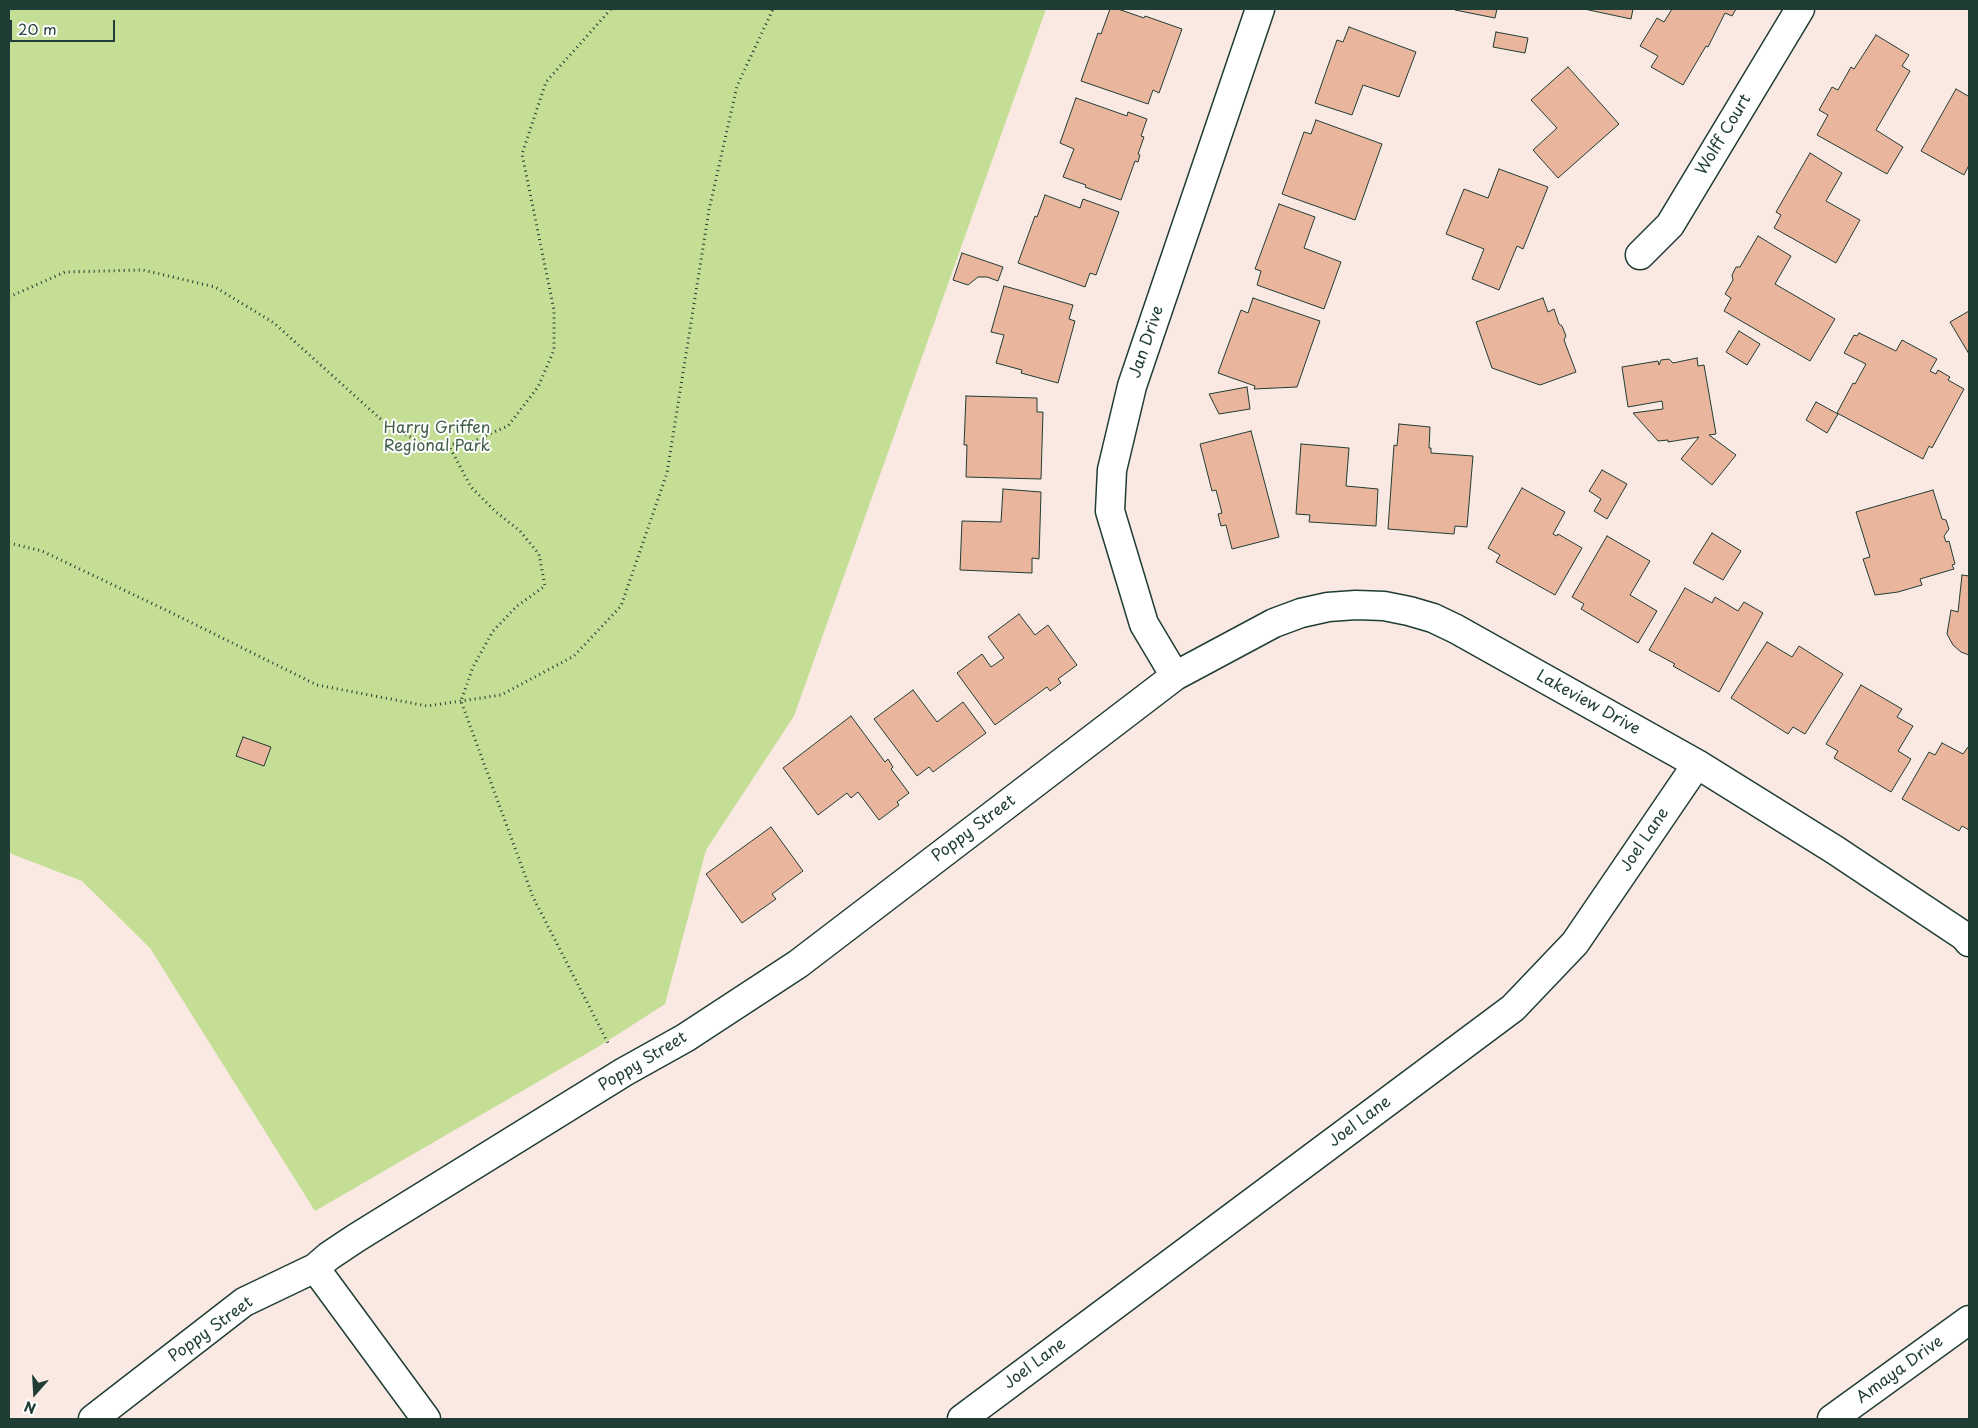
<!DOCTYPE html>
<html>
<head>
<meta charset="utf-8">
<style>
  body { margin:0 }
  #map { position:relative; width:1978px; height:1428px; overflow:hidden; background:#f9e9e2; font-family:"Playpen Sans",sans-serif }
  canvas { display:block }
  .frame { position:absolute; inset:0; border:10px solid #1f3d34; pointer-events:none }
  .north { position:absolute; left:10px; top:1368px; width:50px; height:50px; -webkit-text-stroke:4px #fff; paint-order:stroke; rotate:199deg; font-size:14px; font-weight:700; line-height:20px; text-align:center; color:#1f3d34 }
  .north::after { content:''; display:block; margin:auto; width:18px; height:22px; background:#1f3d34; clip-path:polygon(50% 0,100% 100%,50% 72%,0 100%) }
  .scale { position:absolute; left:10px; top:20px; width:105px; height:22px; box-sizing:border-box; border:2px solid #1f3d34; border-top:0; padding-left:6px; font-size:15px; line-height:18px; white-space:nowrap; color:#1f3d34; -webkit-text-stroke:4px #fff; paint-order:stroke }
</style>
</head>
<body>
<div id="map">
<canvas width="1978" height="1428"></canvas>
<div class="frame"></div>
<div class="north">N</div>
<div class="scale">20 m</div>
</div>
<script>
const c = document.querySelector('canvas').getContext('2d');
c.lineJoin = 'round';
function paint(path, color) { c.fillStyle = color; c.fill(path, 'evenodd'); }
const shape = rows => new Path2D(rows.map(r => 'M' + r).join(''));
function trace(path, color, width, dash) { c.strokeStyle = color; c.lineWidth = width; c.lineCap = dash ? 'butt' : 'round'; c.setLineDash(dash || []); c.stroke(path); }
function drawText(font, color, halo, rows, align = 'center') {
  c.font = font + ' "Playpen Sans",sans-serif'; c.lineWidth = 4; c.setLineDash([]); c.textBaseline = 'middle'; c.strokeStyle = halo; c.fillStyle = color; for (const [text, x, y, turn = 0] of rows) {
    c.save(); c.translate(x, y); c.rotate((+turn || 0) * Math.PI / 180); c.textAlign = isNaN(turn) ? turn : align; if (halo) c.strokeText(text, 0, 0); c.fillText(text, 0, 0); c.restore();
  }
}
const green = shape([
  [9,9,1046,9,794,716,706,850,665,1004,598,1047,315,1211,150,948,82,881,9,853]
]);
const building = shape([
  [1110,9,1118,9,1144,18,1145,16,1182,29,1159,93,1153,90,1148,104,1081,81,1098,33,1101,34,1110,9],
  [1456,9,1497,9,1495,18,1455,10,1456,9],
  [1584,9,1633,9,1631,19,1584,9],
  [1672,9,1736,9,1732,16,1725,13,1708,47,1706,46,1683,85,1651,67,1658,56,1640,46,1657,18,1664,22,1672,9],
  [1349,27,1416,52,1399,97,1363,85,1352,115,1315,103,1337,40,1343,42,1349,27],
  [1496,32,1528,38,1525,53,1493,47,1496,32],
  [1876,35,1909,55,1902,66,1910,71,1876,130,1903,147,1887,174,1817,135,1828,115,1819,110,1832,87,1838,90,1851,67,1854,69,1876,35],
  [1568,67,1619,124,1558,178,1533,150,1557,128,1531,100,1568,67],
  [1956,89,1968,96,1969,95,1969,165,1964,175,1921,151,1956,89],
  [1076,98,1127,116,1128,112,1147,119,1141,136,1144,137,1138,154,1140,155,1138,162,1135,161,1121,200,1085,187,1086,185,1063,177,1074,149,1060,143,1076,98],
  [1316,120,1382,144,1355,220,1282,194,1304,132,1311,134,1316,120],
  [1810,153,1842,173,1826,201,1860,220,1836,263,1774,228,1781,215,1776,212,1810,153],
  [1499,169,1548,187,1523,249,1517,246,1499,290,1472,279,1484,249,1446,234,1464,189,1488,198,1499,169],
  [1045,195,1080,208,1083,199,1119,212,1096,275,1090,273,1085,287,1018,263,1035,216,1037,217,1045,195],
  [1279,204,1315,217,1304,248,1341,262,1324,309,1257,285,1261,271,1255,269,1279,204],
  [1758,236,1791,256,1775,284,1835,319,1810,361,1724,311,1731,298,1725,294,1733,280,1732,275,1736,267,1740,267,1758,236],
  [962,253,1003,267,998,281,987,277,978,277,968,285,953,280,962,253],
  [1004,286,1073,305,1069,319,1075,321,1058,383,1021,373,1022,370,996,363,1004,335,991,332,1004,286],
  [1253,298,1320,321,1297,387,1254,389,1255,386,1218,373,1241,310,1248,313,1253,298],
  [1543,298,1548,312,1554,309,1559,324,1562,326,1566,336,1564,340,1576,372,1540,385,1492,368,1476,322,1543,298],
  [1969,311,1969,354,1950,322,1969,311],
  [1739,331,1760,344,1747,365,1726,352,1739,331],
  [1859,333,1896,351,1902,340,1937,359,1930,371,1936,374,1938,370,1950,377,1948,380,1964,389,1932,448,1929,446,1923,459,1837,413,1853,383,1855,384,1866,364,1844,353,1854,335,1857,336,1859,333],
  [1697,358,1698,366,1704,365,1716,434,1709,435,1736,455,1712,485,1681,459,1699,437,1668,442,1668,440,1658,441,1633,413,1663,409,1662,401,1628,407,1622,367,1658,361,1659,365,1661,360,1669,359,1673,363,1697,358],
  [1247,387,1250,409,1219,414,1209,394,1247,387],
  [966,396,1037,398,1037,412,1043,412,1041,479,966,477,967,445,964,445,966,396],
  [1816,402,1838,414,1827,433,1806,420,1816,402],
  [1399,424,1430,427,1429,448,1431,448,1431,453,1473,456,1467,527,1455,526,1454,534,1388,529,1394,445,1397,446,1399,424],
  [1251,431,1279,537,1232,549,1226,525,1221,526,1218,514,1222,513,1216,490,1212,491,1200,444,1251,431],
  [1301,444,1349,448,1346,486,1378,489,1376,526,1309,522,1310,515,1296,514,1301,444],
  [1602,470,1627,484,1607,519,1594,511,1601,499,1589,491,1602,470],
  [1522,488,1565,512,1553,534,1557,536,1558,534,1582,548,1555,595,1496,562,1500,555,1488,548,1522,488],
  [1003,489,1041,492,1039,559,1032,558,1032,573,960,570,962,521,1001,522,1003,489],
  [1933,490,1942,519,1946,520,1949,529,1944,536,1946,542,1949,541,1955,564,1952,565,1954,569,1920,579,1922,585,1898,592,1875,595,1863,559,1870,557,1856,512,1933,490],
  [1712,533,1741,551,1723,580,1693,563,1712,533],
  [1607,536,1650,561,1630,595,1657,611,1638,643,1581,609,1584,604,1572,597,1607,536],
  [1962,575,1969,576,1969,655,1961,652,1953,645,1947,634,1951,610,1958,612,1962,575],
  [1685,588,1712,603,1715,597,1738,611,1744,602,1763,613,1719,692,1673,666,1675,664,1649,650,1685,588],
  [1019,614,1035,635,1048,625,1077,665,1058,679,1061,683,1050,691,1047,687,995,725,957,673,982,654,991,667,1004,658,988,637,1019,614],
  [1767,642,1792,657,1799,646,1843,674,1805,734,1793,727,1788,734,1731,698,1767,642],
  [1861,685,1902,709,1897,717,1913,726,1898,751,1911,759,1891,792,1834,758,1838,751,1826,744,1861,685],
  [913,690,937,722,963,702,986,733,933,772,929,767,917,776,874,719,913,690],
  [851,716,885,762,888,759,893,767,891,769,909,793,897,802,899,805,879,820,858,792,851,798,847,793,818,815,783,768,851,716],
  [243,737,271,747,264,766,236,756,243,737],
  [1942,743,1963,754,1968,747,1969,748,1969,830,1962,826,1959,831,1902,799,1929,752,1935,755,1942,743],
  [771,827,803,871,772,894,776,899,742,923,706,874,771,827]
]);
const path = shape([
  [9,297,65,272,143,270,215,287,274,323,385,423,423,444,467,444,508,426,538,387,554,350,554,310,522,154,546,82,611,9],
  [448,444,471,487,496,512,520,531,539,554,545,586,517,606,493,631,473,667,461,701,533,897,608,1043],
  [9,543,42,551,172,613,317,685,427,706,501,695,574,656,621,606,667,473,709,210,737,86,773,9]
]);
const minor = shape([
  [1640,255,1670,225,1800,9],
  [1175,676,1144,624,1110,511,1112,470,1132,386,1260,9],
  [315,1268,426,1419],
  [93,1419,244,1302,315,1268,329,1256,356,1238,624,1072,685,1038,798,964,1175,676,1274,623,1301,613,1328,607,1356,605,1384,606,1409,611,1433,618,1456,629,1697,764,1835,850,1964,936,1969,942],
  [962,1419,1513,1008,1575,943,1697,764]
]);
const major = shape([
  [1832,1419,1969,1320]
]);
const streetNames = [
  ["Wolff Court",1724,135,-59],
  ["Jan Drive",1147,342,-71],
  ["Lakeview Drive",1588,703,29],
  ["Poppy Street",974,829,-37],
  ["Joel Lane",1645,840,-56],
  ["Poppy Street",643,1062,-31],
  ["Joel Lane",1360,1122,-37],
  ["Poppy Street",211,1330,-36],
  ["Joel Lane",1035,1364,-37],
  ["Amaya Drive",1900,1370,-36]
];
const parkNames = [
  ["Harry Griffen",437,429],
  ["Regional Park",437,447]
];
paint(green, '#c4de95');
paint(building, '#eab59d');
trace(building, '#1f3d34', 1);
trace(minor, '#1f3d34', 31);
trace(major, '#1f3d34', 31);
trace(path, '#1f3d34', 3, [1, 4]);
trace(minor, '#fff', 28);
trace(major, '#fff', 28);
drawText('16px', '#1f3d34', '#fff', streetNames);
drawText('16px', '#405d47', '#fff', parkNames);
</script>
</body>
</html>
